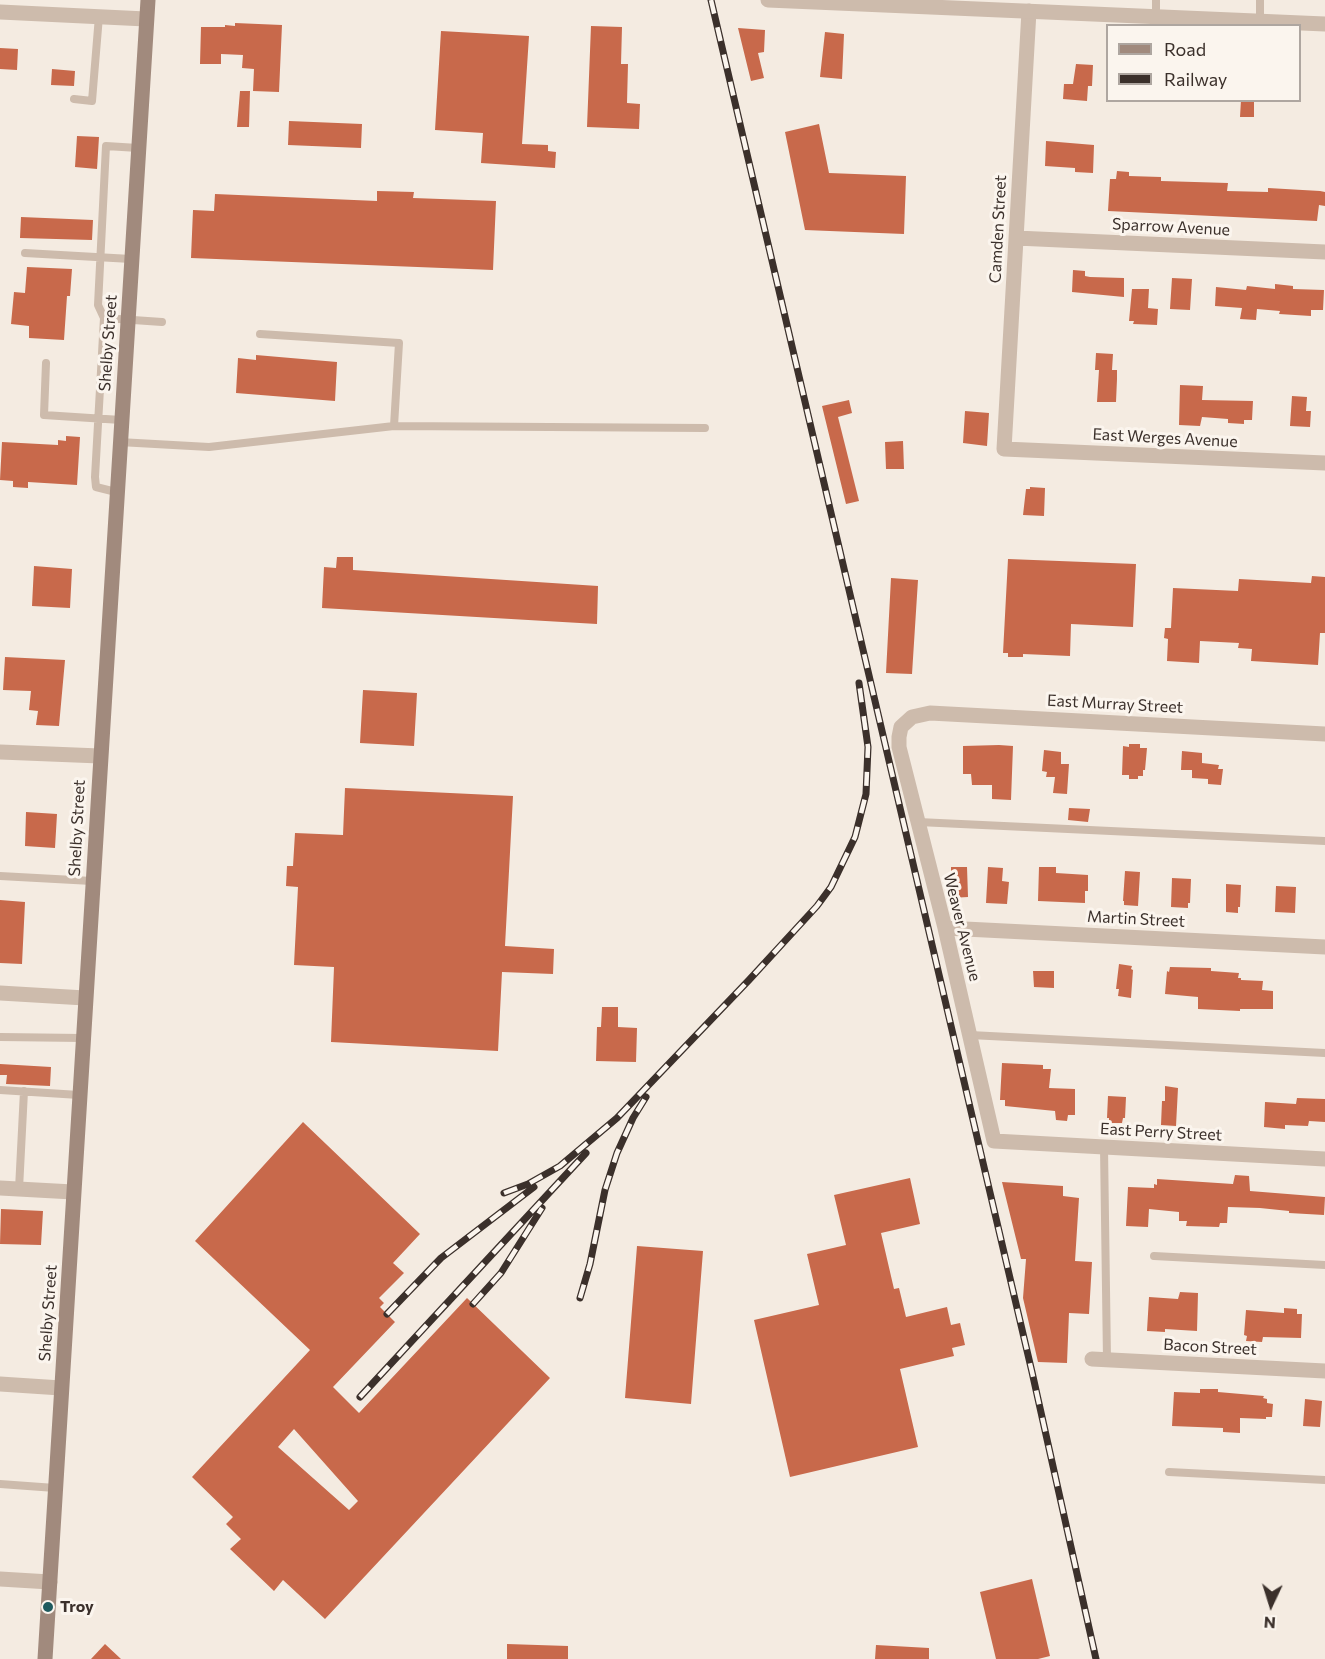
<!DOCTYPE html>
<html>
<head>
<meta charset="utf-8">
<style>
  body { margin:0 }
  #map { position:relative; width:1325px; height:1659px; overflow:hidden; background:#f4ebe1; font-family:Commissioner,sans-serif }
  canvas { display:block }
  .legend { position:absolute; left:1106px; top:24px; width:195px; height:78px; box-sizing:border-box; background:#fbf5ee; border:2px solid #aea6a0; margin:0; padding:8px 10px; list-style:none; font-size:18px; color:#3b302b }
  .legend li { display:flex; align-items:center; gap:12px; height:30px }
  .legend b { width:30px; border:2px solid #aea6a0 }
  .north { position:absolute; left:1241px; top:1575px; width:60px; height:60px; -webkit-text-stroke:4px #fbf5ee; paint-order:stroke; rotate:184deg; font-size:16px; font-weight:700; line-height:24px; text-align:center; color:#3b302b }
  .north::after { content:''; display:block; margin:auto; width:21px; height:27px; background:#3b302b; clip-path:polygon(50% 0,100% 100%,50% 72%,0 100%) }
</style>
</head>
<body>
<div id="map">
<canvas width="1325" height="1659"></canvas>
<ul class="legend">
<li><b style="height:8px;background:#a18a7d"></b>Road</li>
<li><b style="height:8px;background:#3b302b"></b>Railway</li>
</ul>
<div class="north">N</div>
</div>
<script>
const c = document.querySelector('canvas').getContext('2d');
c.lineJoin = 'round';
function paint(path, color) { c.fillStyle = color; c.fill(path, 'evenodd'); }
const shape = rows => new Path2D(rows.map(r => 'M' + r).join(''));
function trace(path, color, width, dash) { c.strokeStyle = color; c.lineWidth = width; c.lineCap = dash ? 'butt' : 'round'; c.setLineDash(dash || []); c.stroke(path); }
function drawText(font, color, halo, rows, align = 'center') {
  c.font = font + ' Commissioner,sans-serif'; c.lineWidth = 6; c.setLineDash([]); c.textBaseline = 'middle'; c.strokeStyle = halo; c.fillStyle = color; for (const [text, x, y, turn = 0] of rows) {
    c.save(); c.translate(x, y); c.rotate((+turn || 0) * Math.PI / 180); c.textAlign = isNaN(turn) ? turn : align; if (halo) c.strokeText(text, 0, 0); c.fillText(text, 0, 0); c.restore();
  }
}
const building = shape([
  [235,23,282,25,279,92,253,91,254,69,242,68,243,55,221,54,221,64,200,64,201,27,225,27,225,25,235,26],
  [591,26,622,27,621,64,628,64,627,103,640,104,639,129,587,127],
  [738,28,765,30,764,52,758,53,764,78,751,81],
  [441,31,529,36,522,144,548,145,548,151,556,152,555,168,481,163,483,133,435,130],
  [825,32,844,34,842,79,820,77],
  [0,48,18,49,17,70,0,69],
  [1076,64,1093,65,1092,86,1088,86,1087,101,1063,99,1064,84,1073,84],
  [52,69,75,71,74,86,51,85],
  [240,91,250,91,249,127,237,127],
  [1241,100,1254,100,1254,117,1240,117],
  [289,121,362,124,361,148,288,145],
  [819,124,829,173,906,176,904,234,805,230,785,132],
  [77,136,99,137,97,169,75,167],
  [1046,141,1094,145,1093,173,1075,172,1075,168,1045,166],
  [1117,171,1129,172,1129,176,1161,177,1161,181,1228,183,1227,191,1268,192,1268,188,1320,191,1325,192,1325,206,1319,205,1317,221,1108,211,1110,179,1116,179],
  [377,191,414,192,413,198,496,201,493,270,191,258,193,210,214,211,215,194,377,201],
  [21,217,93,220,92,240,20,238],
  [27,267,72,269,70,296,67,296,64,340,29,338,29,326,11,324,14,292,25,293],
  [1073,270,1085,271,1085,276,1090,277,1124,278,1124,297,1072,292],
  [1172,278,1192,279,1190,310,1170,309],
  [1275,284,1293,286,1293,289,1324,290,1323,310,1311,310,1311,316,1279,314,1280,311,1257,309,1256,320,1240,319,1242,308,1215,306,1216,287,1246,290,1247,286,1275,289],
  [1132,289,1149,289,1148,308,1158,309,1157,325,1133,324,1134,321,1129,321],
  [1096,353,1113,354,1112,370,1117,370,1117,379,1116,402,1097,402,1099,370,1095,370],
  [256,355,337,362,335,401,236,393,238,358,256,360],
  [1180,385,1203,386,1202,400,1253,401,1252,420,1244,420,1244,424,1228,423,1228,419,1202,417,1200,426,1179,425],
  [1292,396,1307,397,1306,411,1311,411,1310,427,1290,426],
  [849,400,852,413,838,417,859,501,846,504,822,406],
  [965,411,989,413,987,446,963,443],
  [66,436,80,437,77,485,28,482,28,488,13,487,13,481,0,480,2,442,58,445,58,440,66,441],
  [903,441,904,469,886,469,885,442],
  [1030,487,1045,488,1044,516,1023,515,1026,489,1030,489],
  [337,557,353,557,353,570,598,586,597,624,322,608,324,567,336,568],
  [1008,559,1136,564,1133,627,1071,624,1070,656,1023,654,1023,657,1008,657,1008,653,1003,653],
  [34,566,72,569,70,608,32,606],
  [1312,576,1325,577,1325,633,1320,633,1318,665,1251,661,1252,649,1238,648,1239,643,1200,641,1199,663,1167,661,1168,639,1164,638,1165,628,1171,628,1173,588,1238,591,1239,579,1311,583],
  [891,578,918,580,912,674,886,673],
  [5,657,65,660,59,726,36,725,38,711,29,710,31,691,3,690],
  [363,690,417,693,414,746,360,743],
  [1129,744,1140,744,1140,748,1147,748,1145,770,1143,770,1143,776,1138,776,1138,779,1129,779,1129,775,1122,775,1123,746,1129,747],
  [999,745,1013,746,1011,800,992,799,992,785,972,785,971,774,963,774,963,746],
  [1044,750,1061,752,1061,764,1069,764,1067,794,1053,793,1055,777,1046,777,1047,772,1042,771],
  [1182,751,1202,753,1202,763,1219,765,1218,769,1223,769,1221,785,1208,784,1208,779,1192,778,1192,770,1181,770],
  [345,788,513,796,505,946,554,949,553,974,502,972,498,1051,331,1042,334,967,294,965,298,887,286,886,287,866,293,866,295,833,343,835],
  [1069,808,1090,809,1088,822,1068,820],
  [26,812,57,814,55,848,25,846],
  [951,867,967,867,968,897,951,898],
  [988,867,1003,868,1002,881,1009,882,1007,904,986,903],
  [1039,867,1056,867,1056,873,1088,875,1088,891,1085,891,1085,903,1038,901],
  [1125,871,1140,872,1138,906,1124,905,1124,901,1123,901],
  [1172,878,1191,879,1190,903,1188,903,1188,908,1171,907],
  [1226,884,1241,885,1240,907,1238,907,1238,913,1226,912],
  [1276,886,1296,887,1295,913,1275,912],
  [0,900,25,902,22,964,0,963],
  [1119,964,1132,966,1131,969,1133,970,1131,998,1118,996,1119,989,1116,989],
  [1170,967,1211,968,1211,971,1239,973,1238,978,1241,978,1241,980,1263,981,1262,990,1273,991,1273,1009,1240,1009,1240,1011,1198,1009,1198,997,1165,994,1167,971,1169,972],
  [1033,971,1054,971,1054,988,1034,987],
  [602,1007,618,1007,618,1027,637,1028,636,1062,596,1061,597,1027,601,1027],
  [1002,1063,1043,1065,1043,1069,1051,1069,1049,1088,1075,1089,1075,1115,1068,1115,1067,1121,1056,1120,1055,1111,1005,1106,1005,1100,1000,1100],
  [0,1064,51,1067,50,1086,6,1084,7,1075,0,1075],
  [1165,1086,1178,1088,1176,1126,1161,1125,1162,1101,1165,1101],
  [1108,1096,1126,1097,1125,1118,1123,1118,1122,1123,1109,1123,1109,1118,1107,1118],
  [1297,1098,1325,1099,1325,1122,1309,1121,1308,1126,1285,1125,1285,1129,1264,1127,1265,1102,1296,1104],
  [303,1122,420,1234,393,1263,404,1273,379,1298,384,1303,380,1307,395,1322,333,1387,359,1413,467,1298,550,1378,325,1619,283,1580,274,1591,230,1549,241,1539,226,1524,233,1517,192,1477,310,1350,195,1241],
  [294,1429,358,1501,349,1510,278,1447],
  [1235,1175,1249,1176,1250,1191,1325,1197,1324,1215,1289,1213,1289,1211,1260,1208,1228,1207,1227,1223,1220,1223,1219,1227,1186,1226,1187,1221,1179,1221,1179,1212,1149,1209,1148,1227,1126,1226,1128,1187,1154,1188,1154,1184,1157,1185,1157,1179,1233,1184],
  [910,1178,920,1224,881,1233,894,1289,899,1288,906,1317,947,1307,951,1325,960,1323,965,1345,952,1348,954,1356,900,1369,918,1447,790,1477,754,1320,819,1305,807,1254,846,1245,834,1195],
  [1002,1182,1063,1186,1063,1196,1079,1198,1075,1261,1092,1262,1089,1314,1069,1313,1067,1363,1038,1362,1023,1298,1026,1259,1021,1259],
  [1,1209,43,1211,41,1245,0,1244],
  [637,1246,703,1251,691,1404,625,1398],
  [1180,1292,1198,1293,1197,1331,1165,1329,1165,1332,1147,1331,1149,1297,1178,1299],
  [1284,1308,1297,1309,1297,1314,1302,1314,1301,1338,1263,1337,1262,1342,1246,1341,1247,1336,1244,1335,1246,1310,1284,1313],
  [1200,1389,1218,1389,1218,1392,1264,1396,1263,1398,1267,1399,1267,1403,1273,1404,1272,1417,1266,1417,1266,1419,1240,1418,1240,1433,1223,1432,1223,1428,1172,1426,1174,1392,1200,1393],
  [1305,1399,1322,1401,1320,1427,1303,1426],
  [1032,1579,1050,1656,1038,1659,996,1659,980,1592],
  [105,1644,121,1659,91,1659],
  [507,1644,568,1646,568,1659,507,1659],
  [876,1645,929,1648,929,1659,875,1659]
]);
const service = shape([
  [1156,0,1156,17],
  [1260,21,1260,0],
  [74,99,92,101,99,16],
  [25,253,131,259],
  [104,318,98,305,106,146,138,148],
  [46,363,44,415,121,420],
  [394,426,705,428],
  [119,442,209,447,394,426,399,343,260,334],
  [116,492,96,487,95,477,104,318,162,322],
  [918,822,1325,841],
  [0,876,92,881],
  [970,1035,1325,1053],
  [0,1037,82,1038],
  [0,1090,79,1095],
  [1104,1147,1107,1360],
  [19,1189,24,1091],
  [1154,1256,1325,1265],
  [1169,1472,1325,1480],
  [0,1484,55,1488]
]);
const minor = shape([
  [1029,11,1004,449,1325,463],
  [1016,238,1325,252],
  [1325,734,930,713,912,717,901,727,899,737,899,747,945,928,994,1141,1325,1159],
  [0,752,100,756],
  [945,928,1325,947],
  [0,993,85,998],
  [0,1188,73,1192],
  [1092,1359,1325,1371],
  [0,1384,61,1388],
  [0,1579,50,1582]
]);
const tertiary = shape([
  [768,0,1325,24],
  [0,12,146,19]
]);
const secondary = shape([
  [45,1659,148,0]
]);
const rail = shape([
  [711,0,1032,1372,1096,1659],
  [504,1193,528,1184,560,1166,617,1118,749,980,817,906,831,887,855,837,866,794,868,747,859,683],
  [580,1298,590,1264,605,1190,617,1153,633,1118,646,1097],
  [473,1304,501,1273,542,1208],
  [387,1314,441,1258,534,1187],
  [360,1397,586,1153]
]);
const markers = [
  [48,1607,6,"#1f5a5e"]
];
const streetNames = [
  ["Sparrow Avenue",1171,227,3],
  ["Camden Street",998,229,-87],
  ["Shelby Street",108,343,-86],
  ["East Werges Avenue",1165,438,3],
  ["East Murray Street",1115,704,3],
  ["Shelby Street",77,828,-87],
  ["Martin Street",1136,919,3],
  ["Weaver Avenue",962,927,76],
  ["East Perry Street",1161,1132,3],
  ["Shelby Street",48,1313,-86],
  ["Bacon Street",1210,1347,3]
];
const poiNames = [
  ["Troy",60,1607]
];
paint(building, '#c8694b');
trace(service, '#cdbbac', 8);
trace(minor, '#cdbbac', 15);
trace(tertiary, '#cdbbac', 15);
trace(secondary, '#a18a7d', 15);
trace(rail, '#3b302b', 7);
trace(rail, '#fbf5ee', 4.5, [14]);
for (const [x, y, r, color] of markers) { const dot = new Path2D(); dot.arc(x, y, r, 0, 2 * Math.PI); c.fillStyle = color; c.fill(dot); trace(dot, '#fbf5ee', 2); }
drawText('16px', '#3b302b', '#fbf5ee', streetNames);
drawText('bold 16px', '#3b302b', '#fbf5ee', poiNames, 'left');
</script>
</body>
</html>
